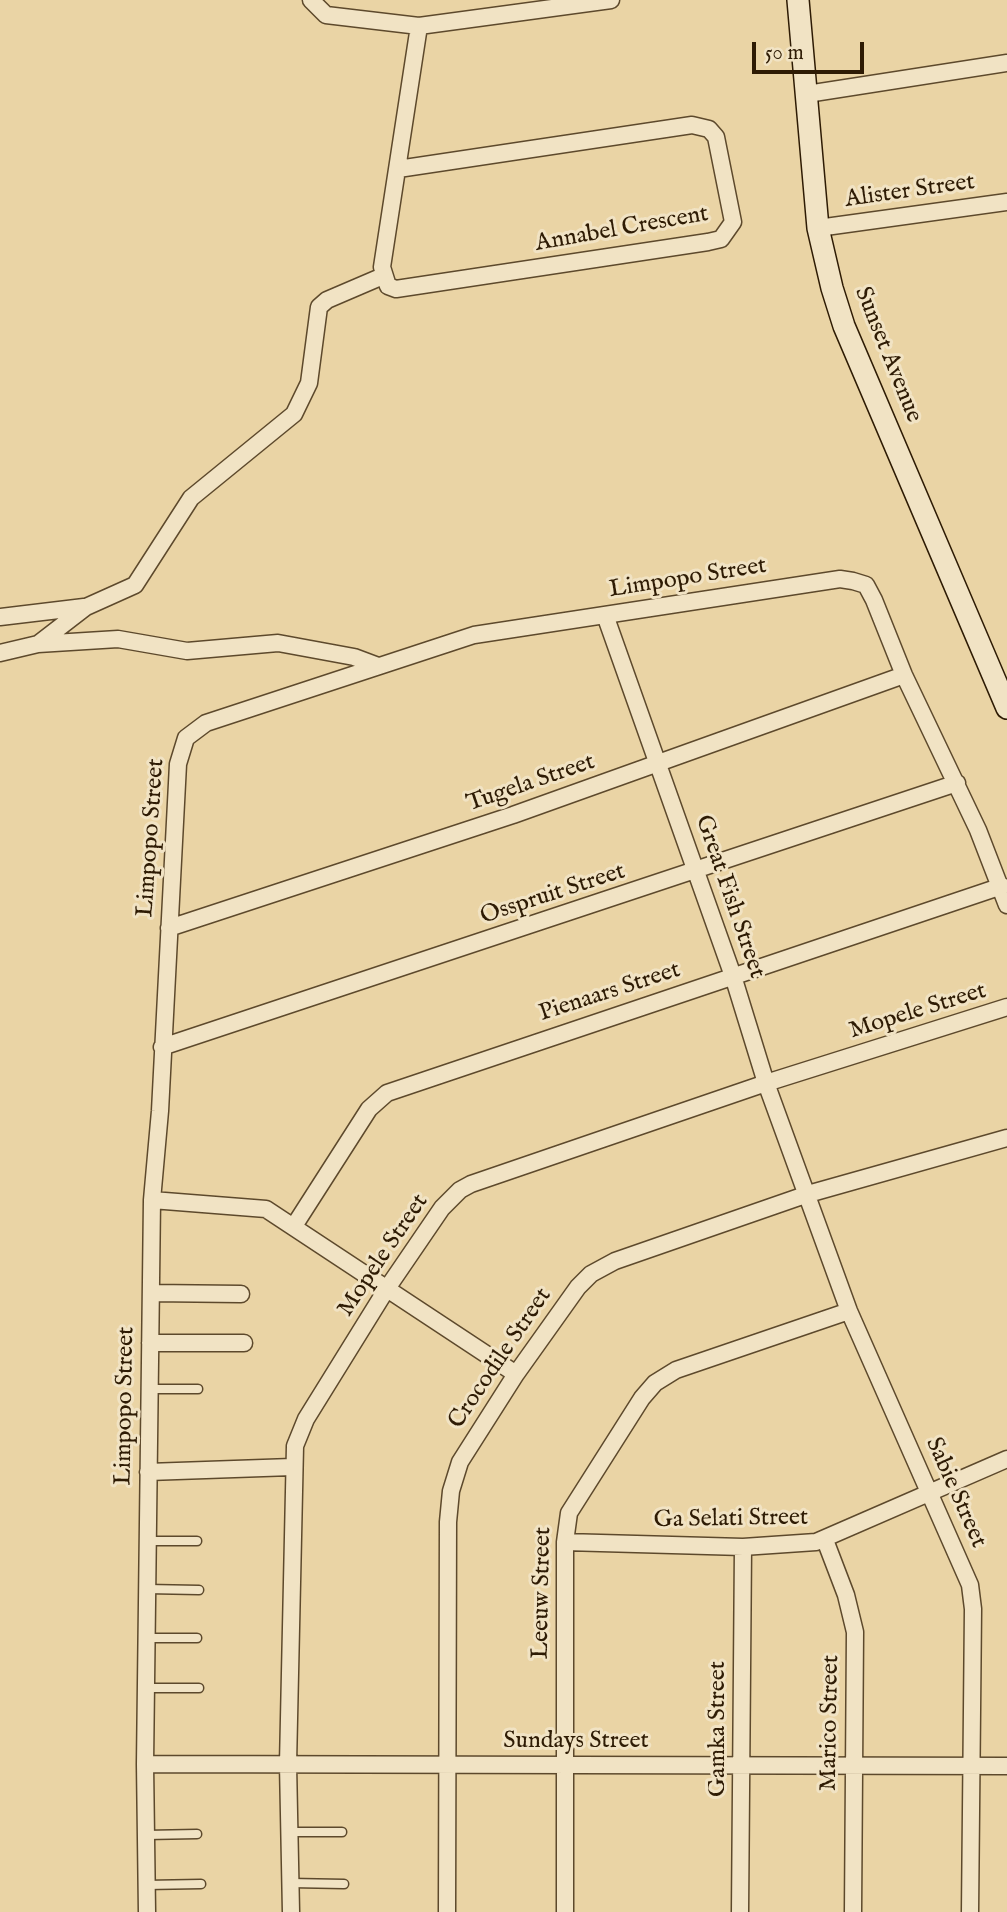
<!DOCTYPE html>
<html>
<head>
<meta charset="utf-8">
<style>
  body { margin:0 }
  #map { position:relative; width:1007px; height:1912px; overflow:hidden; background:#ead4a5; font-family:"IM FELL English",serif }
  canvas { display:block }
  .scale { position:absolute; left:752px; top:42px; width:112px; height:32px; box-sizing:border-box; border:4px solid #2e1b04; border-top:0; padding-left:9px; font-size:21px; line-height:24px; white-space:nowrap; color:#2e1b04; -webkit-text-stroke:5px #f1e3c4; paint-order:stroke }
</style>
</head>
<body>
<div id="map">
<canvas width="1007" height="1912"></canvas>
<div class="scale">50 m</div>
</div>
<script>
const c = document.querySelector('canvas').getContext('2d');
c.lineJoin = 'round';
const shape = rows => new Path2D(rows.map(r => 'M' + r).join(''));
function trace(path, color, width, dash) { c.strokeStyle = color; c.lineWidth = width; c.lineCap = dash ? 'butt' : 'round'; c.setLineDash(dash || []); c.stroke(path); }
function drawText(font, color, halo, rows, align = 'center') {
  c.font = font + ' "IM FELL English",serif'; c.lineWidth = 6; c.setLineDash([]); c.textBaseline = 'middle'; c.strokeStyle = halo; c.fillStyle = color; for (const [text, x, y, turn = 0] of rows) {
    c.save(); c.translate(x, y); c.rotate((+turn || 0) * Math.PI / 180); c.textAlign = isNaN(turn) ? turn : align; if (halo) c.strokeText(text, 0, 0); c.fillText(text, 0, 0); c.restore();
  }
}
const lane = shape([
  [149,1389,198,1389],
  [148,1541,197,1541],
  [147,1589,199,1590],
  [146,1638,197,1638],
  [146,1688,199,1688],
  [290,1832,342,1832],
  [146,1835,197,1834],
  [291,1883,344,1884],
  [146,1885,201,1884]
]);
const street = shape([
  [311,0,326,15,419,26,611,0],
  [807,94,1007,63],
  [398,169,692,125,709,129,716,137,733,222,721,239,708,242,396,289,388,286,382,267,419,26],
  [818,228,1007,202],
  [605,615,733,976,766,1083,849,1311,970,1585,973,1609,970,1912],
  [0,617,84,607],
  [38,644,118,639,187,651,278,643,354,657,378,666],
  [0,653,38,644,86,607,135,585,191,498,294,414,309,383,319,307,327,300,383,276],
  [169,928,513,815,904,675],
  [162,1047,957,783],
  [152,1200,266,1209,516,1374],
  [294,1226,369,1109,387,1093,1002,886],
  [151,1293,241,1294],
  [150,1343,244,1343],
  [148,1472,292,1467],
  [825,1540,846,1595,855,1632,853,1912],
  [565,1542,743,1547,816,1542,1007,1459],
  [145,1764,1007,1766],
  [147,1912,145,1764,152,1200,160,1111,178,764,186,738,206,723,474,635,840,579,853,581,866,585,874,600,904,675,978,830,1007,905],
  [291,1912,288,1764,295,1446,306,1419,386,1290,442,1208,460,1190,471,1184,766,1083,1007,1007],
  [447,1912,448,1522,451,1491,460,1462,516,1374,578,1287,591,1274,615,1261,808,1194,1007,1138],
  [565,1912,565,1542,569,1513,642,1398,655,1383,676,1370,849,1311],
  [740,1912,743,1547]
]);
const secondary = shape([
  [798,0,818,228,832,288,844,326,1007,708]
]);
const streetNames = [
  ["Alister Street",910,192,-8],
  ["Annabel Crescent",622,230,-10],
  ["Sunset Avenue",887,355,68],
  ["Limpopo Street",688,579,-9],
  ["Tugela Street",531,784,-19],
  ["Limpopo Street",152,838,-86],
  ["Osspruit Street",553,895,-18],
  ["Great Fish Street",729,897,71],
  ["Pienaars Street",610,993,-18],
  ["Mopele Street",918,1012,-17],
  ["Mopele Street",384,1256,-56],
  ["Crocodile Street",501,1359,-56],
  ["Limpopo Street",126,1406,-89],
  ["Sabie Street",955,1493,66],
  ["Ga Selati Street",731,1520,-1],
  ["Leeuw Street",543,1593,-89],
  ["Marico Street",831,1723,-89],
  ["Gamka Street",719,1729,-90],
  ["Sundays Street",576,1742]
];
trace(lane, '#5d492c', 11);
trace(street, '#5d492c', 19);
trace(secondary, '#2e1b04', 24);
trace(lane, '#f1e3c4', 8);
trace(street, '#f1e3c4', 16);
trace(secondary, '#f1e3c4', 21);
drawText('24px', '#2e1b04', '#f1e3c4', streetNames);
</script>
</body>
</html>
